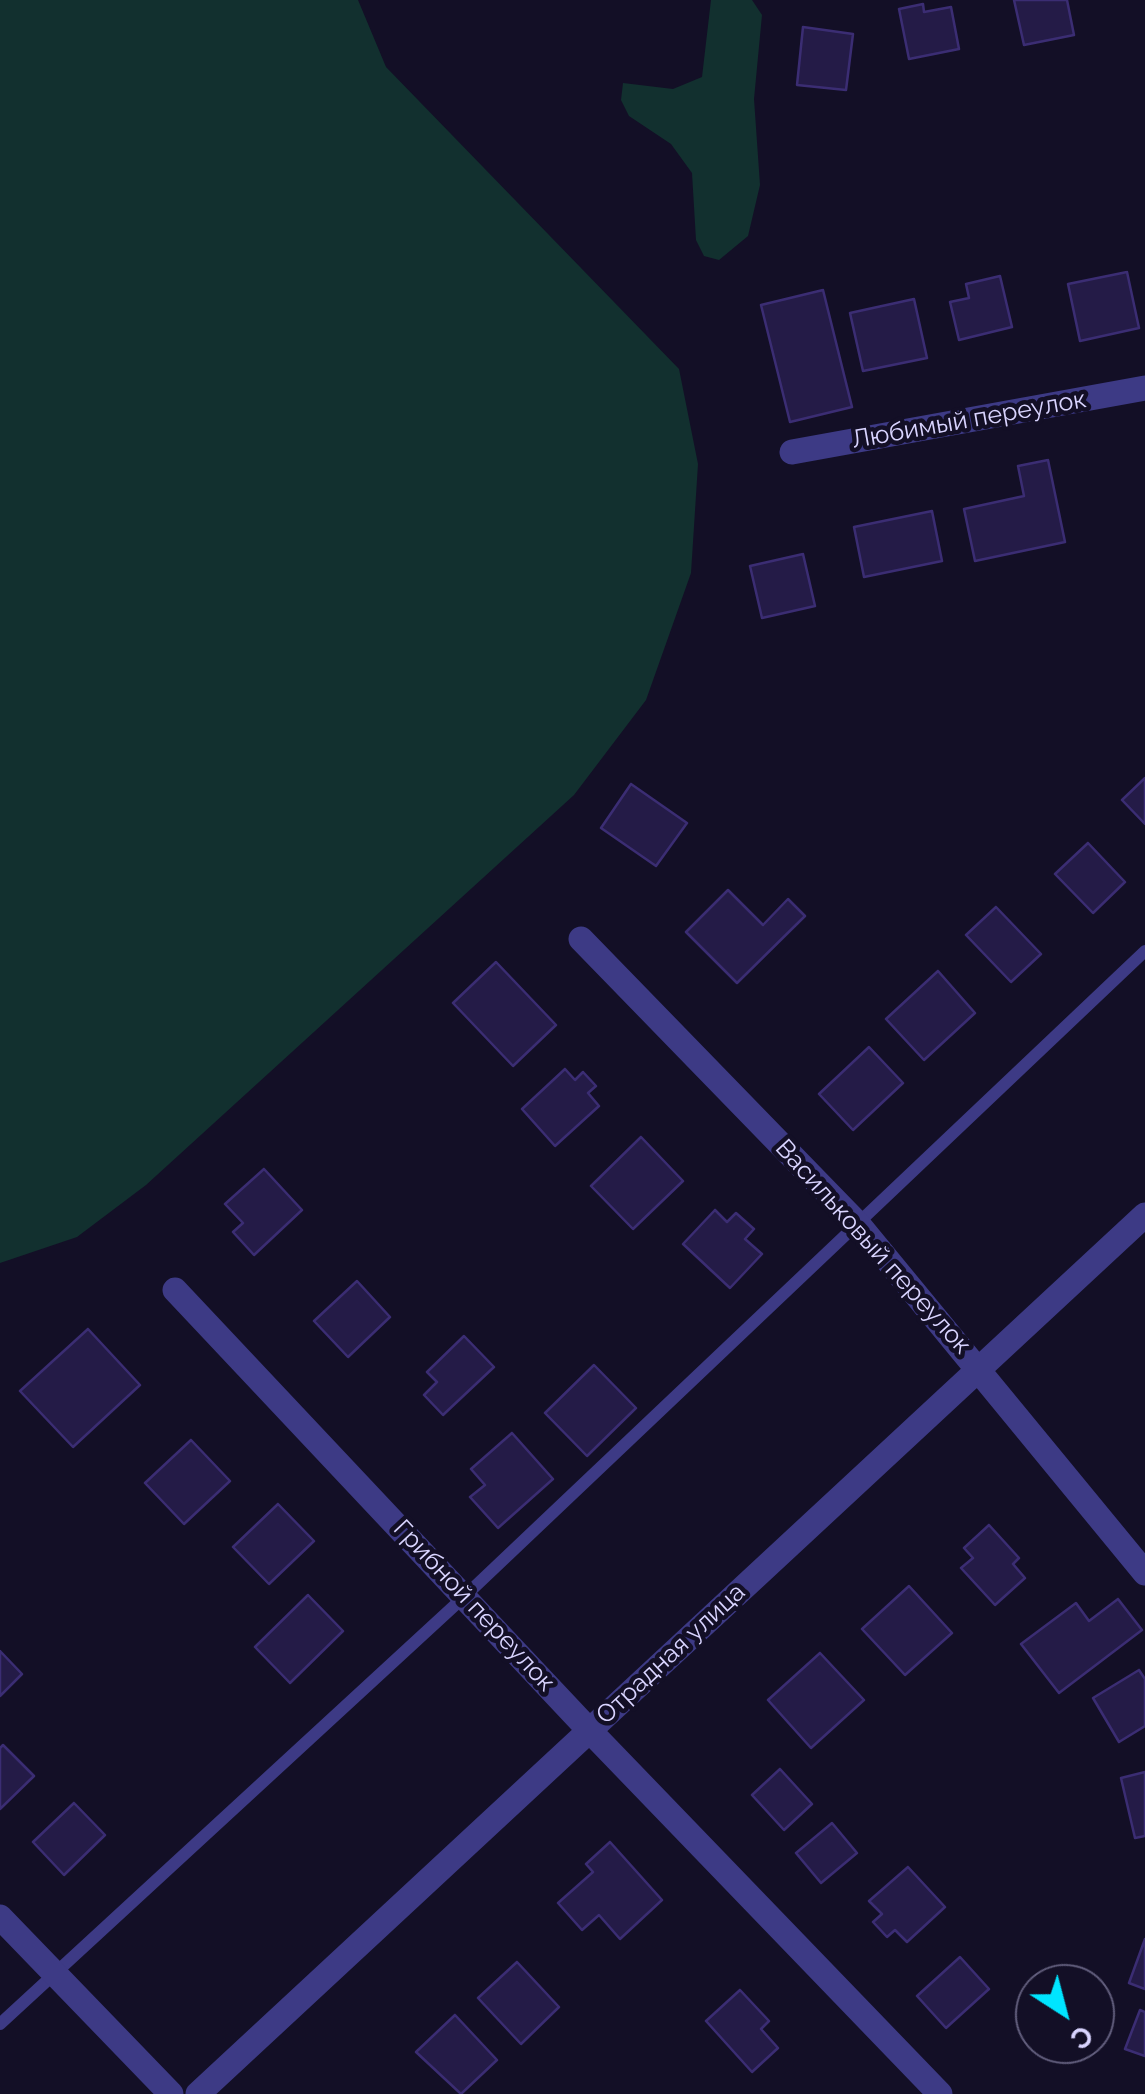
<!DOCTYPE html>
<html>
<head>
<meta charset="utf-8">
<style>
  body { margin:0 }
  #map { position:relative; width:1145px; height:2094px; overflow:hidden; background:#130f26; font-family:Raleway,sans-serif }
  canvas { display:block }
  .north { position:absolute; left:1015px; top:1964px; width:100px; height:100px; box-sizing:border-box; background:#130f26; border:2px solid #625e7d; border-radius:50%; rotate:144deg; font-size:28px; font-weight:700; line-height:40px; text-align:center; color:#d9d4ff }
  .north::after { content:''; display:block; margin:auto; width:35px; height:45px; background:#00e5ff; clip-path:polygon(50% 0,100% 100%,50% 72%,0 100%) }
</style>
</head>
<body>
<div id="map">
<canvas width="1145" height="2094"></canvas>
<div class="north">С</div>
</div>
<script>
const c = document.querySelector('canvas').getContext('2d');
c.lineJoin = 'round';
function paint(path, color) { c.fillStyle = color; c.fill(path, 'evenodd'); }
const shape = rows => new Path2D(rows.map(r => 'M' + r).join(''));
function trace(path, color, width, dash) { c.strokeStyle = color; c.lineWidth = width; c.lineCap = dash ? 'butt' : 'round'; c.setLineDash(dash || []); c.stroke(path); }
function drawText(font, color, halo, rows, align = 'center') {
  c.font = font + ' Raleway,sans-serif'; c.lineWidth = 9; c.setLineDash([]); c.textBaseline = 'middle'; c.strokeStyle = halo; c.fillStyle = color; for (const [text, x, y, turn = 0] of rows) {
    c.save(); c.translate(x, y); c.rotate((+turn || 0) * Math.PI / 180); c.textAlign = isNaN(turn) ? turn : align; if (halo) c.strokeText(text, 0, 0); c.fillText(text, 0, 0); c.restore();
  }
}
const green = shape([
  [0,0,358,0,386,67,679,369,698,464,691,573,646,700,574,795,146,1185,77,1237,0,1263],
  [711,0,752,0,762,15,754,99,760,185,748,236,719,260,704,256,696,240,692,173,671,144,629,116,621,100,623,83,673,89,702,77]
]);
const building = shape([
  [1014,0,1067,0,1074,35,1024,45,1014,0],
  [923,4,924,12,951,7,959,49,909,59,899,9,923,4],
  [803,27,853,34,846,90,797,85,803,27],
  [1127,272,1139,328,1080,341,1068,284,1127,272],
  [1000,276,1012,327,959,340,950,302,969,298,966,284,1000,276],
  [823,290,852,407,790,422,761,305,823,290],
  [914,299,927,358,863,371,850,313,914,299],
  [1048,460,1065,542,975,561,964,509,1024,496,1018,466,1048,460],
  [932,511,942,561,864,577,854,527,932,511],
  [803,554,815,606,762,618,750,566,803,554],
  [1145,778,1145,824,1122,800,1145,778],
  [631,784,687,823,656,866,601,828,631,784],
  [1088,843,1125,882,1093,913,1055,874,1088,843],
  [728,890,763,925,788,899,805,916,737,983,686,932,728,890],
  [996,907,1041,954,1011,982,966,935,996,907],
  [496,962,556,1025,513,1066,453,1003,496,962],
  [938,971,975,1013,924,1060,886,1019,938,971],
  [869,1047,903,1083,853,1130,819,1094,869,1047],
  [565,1069,575,1080,583,1072,596,1086,588,1093,599,1106,555,1146,522,1109,565,1069],
  [641,1137,683,1181,633,1229,591,1186,641,1137],
  [264,1169,302,1210,254,1255,233,1232,243,1223,225,1204,264,1169],
  [715,1210,727,1222,736,1213,754,1229,745,1239,762,1254,730,1288,683,1244,715,1210],
  [357,1281,390,1317,348,1357,314,1321,357,1281],
  [88,1329,140,1385,73,1447,20,1391,88,1329],
  [464,1336,494,1367,443,1415,424,1395,437,1382,427,1372,464,1336],
  [594,1365,636,1408,587,1456,545,1413,594,1365],
  [512,1433,553,1479,498,1528,470,1497,485,1485,471,1469,512,1433],
  [191,1440,230,1481,184,1524,145,1483,191,1440],
  [278,1504,314,1541,269,1584,233,1547,278,1504],
  [989,1525,1019,1558,1013,1564,1025,1578,995,1605,961,1568,973,1558,964,1548,989,1525],
  [909,1586,952,1633,905,1675,862,1629,909,1586],
  [308,1595,343,1631,290,1683,255,1647,308,1595],
  [1118,1599,1142,1630,1059,1693,1021,1644,1076,1603,1089,1621,1118,1599],
  [0,1651,22,1674,0,1696,0,1651],
  [820,1653,864,1700,811,1748,768,1700,820,1653],
  [1139,1670,1145,1679,1145,1726,1119,1742,1093,1698,1139,1670],
  [3,1745,34,1776,0,1809,0,1748,3,1745],
  [780,1769,812,1804,784,1830,752,1795,780,1769],
  [1145,1772,1145,1836,1135,1838,1121,1778,1145,1772],
  [74,1803,105,1835,64,1875,33,1842,74,1803],
  [832,1823,857,1853,821,1883,796,1853,832,1823],
  [610,1842,662,1900,620,1939,599,1915,582,1930,558,1903,593,1872,586,1864,610,1842],
  [908,1867,945,1907,907,1942,895,1930,887,1937,873,1922,882,1914,869,1901,908,1867],
  [1145,1939,1145,1989,1129,1983,1145,1939],
  [960,1957,989,1989,946,2028,917,1996,960,1957],
  [517,1962,559,2007,521,2044,478,1998,517,1962],
  [740,1990,769,2021,761,2029,778,2048,752,2072,706,2021,740,1990],
  [1140,2010,1145,2012,1145,2056,1125,2049,1140,2010],
  [455,2015,497,2060,461,2094,416,2052,455,2015]
]);
const service = shape([
  [0,2024,466,1595,1145,951]
]);
const minor = shape([
  [792,452,1145,388],
  [581,939,858,1224,1145,1573],
  [175,1290,589,1730,940,2094],
  [0,1917,171,2094],
  [198,2094,1145,1215]
]);
const streetNames = [
  ["Любимый переулок",969,420,-10],
  ["Васильковый переулок",873,1247,48],
  ["Грибной переулок",474,1606,47],
  ["Отрадная улица",671,1654,-43]
];
paint(green, '#12302f');
paint(building, '#241b47');
trace(building, '#3b2d73', 2.5);
trace(service, '#3d3a85', 12);
trace(minor, '#3d3a85', 25);
drawText('25px', '#d9d4ff', '#130f26', streetNames);
</script>
</body>
</html>
